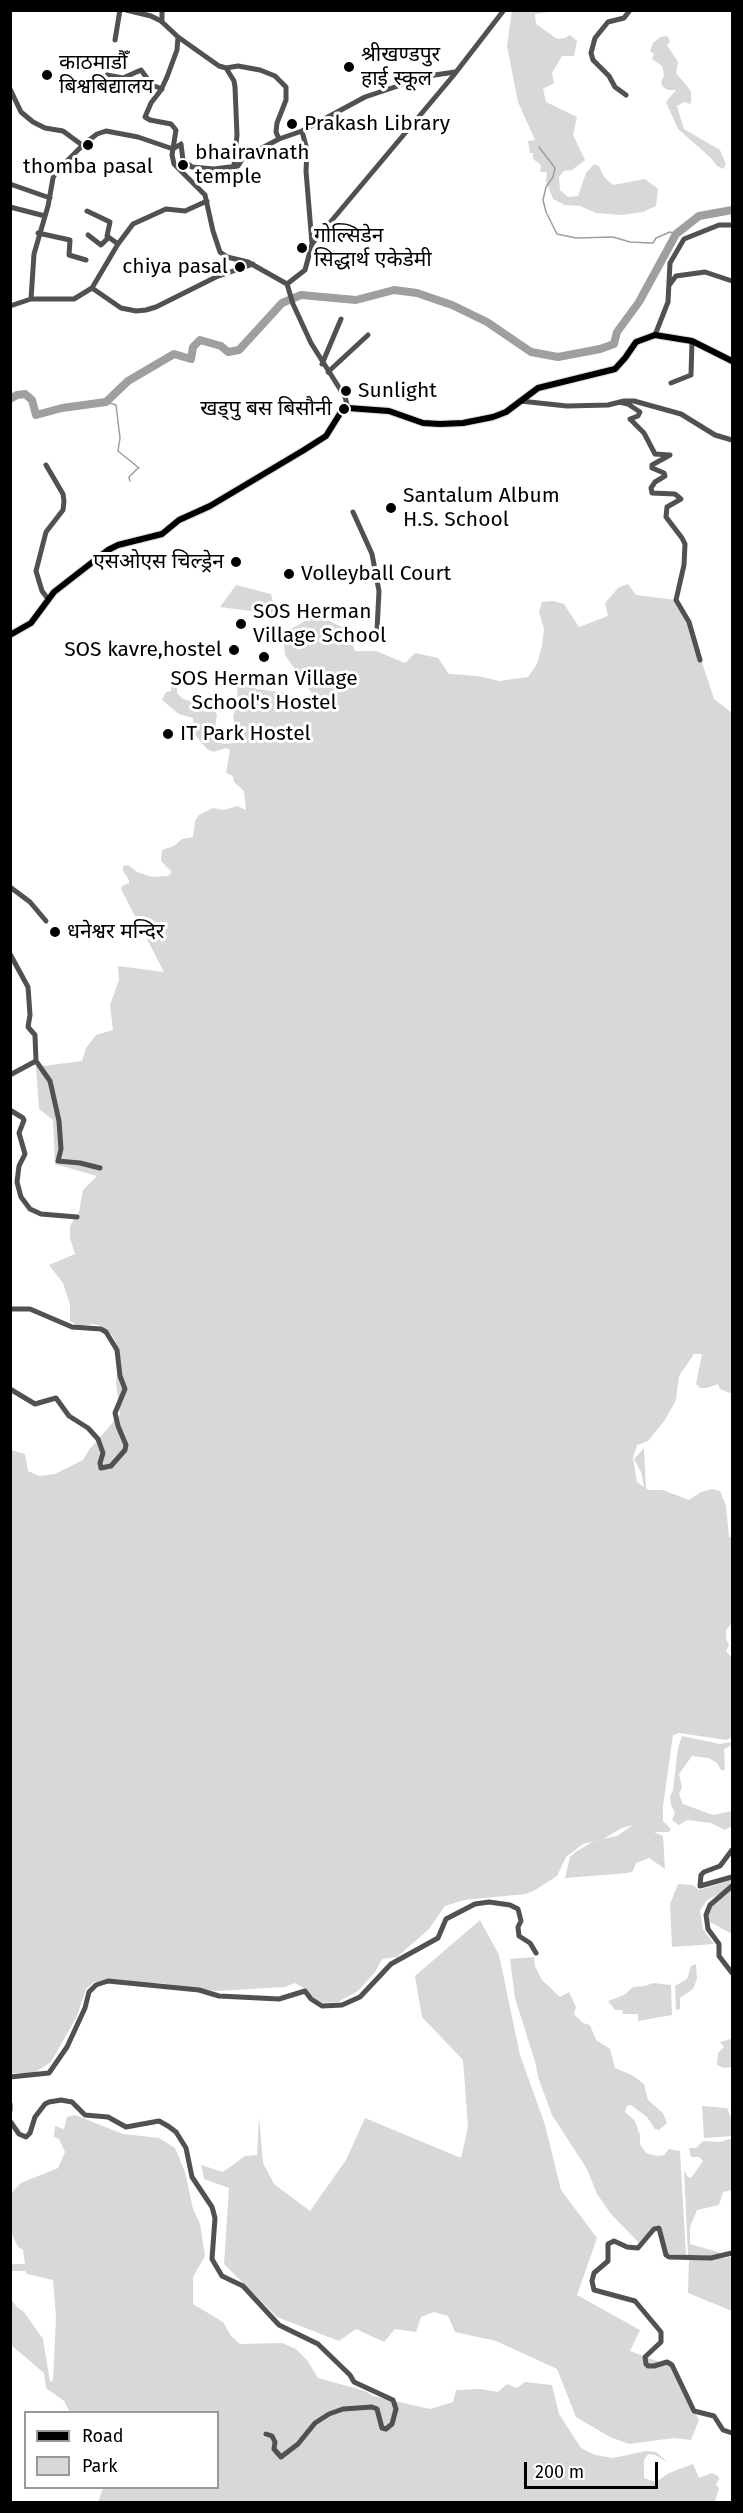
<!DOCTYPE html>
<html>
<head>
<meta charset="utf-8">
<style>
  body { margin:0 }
  #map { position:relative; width:743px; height:2513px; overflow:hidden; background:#fff; font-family:"Fira Sans",sans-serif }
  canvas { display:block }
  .frame { position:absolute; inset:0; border:12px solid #000; pointer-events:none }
  .legend { position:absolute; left:24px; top:2411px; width:195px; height:78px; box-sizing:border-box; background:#fff; border:2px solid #999; margin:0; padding:8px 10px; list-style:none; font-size:18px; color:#000 }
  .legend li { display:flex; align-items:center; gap:12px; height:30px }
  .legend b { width:30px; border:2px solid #999 }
  .scale { position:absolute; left:524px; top:2462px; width:134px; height:27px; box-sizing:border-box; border:3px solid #000; border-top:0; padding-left:8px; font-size:18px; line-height:21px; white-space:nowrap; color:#000; -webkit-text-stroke:4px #fff; paint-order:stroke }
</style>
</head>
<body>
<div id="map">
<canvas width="743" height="2513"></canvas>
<div class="frame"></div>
<ul class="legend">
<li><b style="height:8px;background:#000"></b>Road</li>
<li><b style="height:16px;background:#d8d8d8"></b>Park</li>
</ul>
<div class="scale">200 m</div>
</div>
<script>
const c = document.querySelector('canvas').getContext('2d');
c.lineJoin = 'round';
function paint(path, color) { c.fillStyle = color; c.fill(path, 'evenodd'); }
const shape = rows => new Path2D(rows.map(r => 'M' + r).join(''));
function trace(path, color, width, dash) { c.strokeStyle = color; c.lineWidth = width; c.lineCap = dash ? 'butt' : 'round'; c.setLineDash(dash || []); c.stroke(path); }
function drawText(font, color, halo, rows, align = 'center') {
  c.font = font + ' "Fira Sans","Noto Sans Devanagari",sans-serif'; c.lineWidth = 6; c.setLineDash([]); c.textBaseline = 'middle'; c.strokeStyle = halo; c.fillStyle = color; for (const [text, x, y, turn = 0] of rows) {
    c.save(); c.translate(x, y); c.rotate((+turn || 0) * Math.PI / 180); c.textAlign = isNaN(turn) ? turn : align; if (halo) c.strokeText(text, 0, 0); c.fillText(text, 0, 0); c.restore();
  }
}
const green = shape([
  [512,10,555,11,535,14,536,24,557,39,565,38,570,35,577,41,574,56,562,56,552,73,554,83,543,89,546,102,577,117,573,135,585,160,572,170,564,171,559,177,560,190,568,197,578,196,586,173,594,164,599,166,604,177,613,185,645,179,658,189,656,206,643,212,622,215,596,213,580,206,565,205,553,199,546,181,547,172,540,172,541,165,533,159,533,153,530,153,528,141,535,140,518,102,507,46],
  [667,36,670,41,667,45,678,62,676,73,691,91,691,104,684,102,677,106,684,129,720,150,726,164,723,169,717,166,710,157,678,129,666,102,676,90,668,90,662,86,661,82,664,75,662,66,652,59,654,54,650,51,653,43,660,37],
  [628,584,636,595,676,600,689,622,714,699,732,713,732,1394,720,1389,718,1384,707,1388,700,1388,696,1384,702,1354,694,1354,679,1376,676,1400,665,1420,648,1441,637,1445,633,1458,637,1482,644,1487,641,1472,634,1459,644,1448,646,1488,648,1490,663,1490,689,1500,701,1492,712,1489,720,1491,726,1506,729,1537,732,1537,732,1623,726,1630,726,1639,729,1645,726,1651,732,1658,732,1737,726,1740,680,1733,673,1735,663,1806,663,1821,671,1829,669,1832,654,1832,663,1836,665,1869,649,1858,636,1863,633,1871,628,1873,565,1878,570,1857,577,1851,594,1841,617,1836,633,1825,622,1828,603,1839,583,1844,566,1857,557,1876,535,1890,526,1894,464,1900,445,1906,429,1929,397,1957,382,1959,375,1972,358,1991,338,2002,318,2003,309,1998,305,1989,295,1983,285,1987,216,1991,160,1983,94,1982,86,1989,77,2016,51,2062,32,2074,11,2073,11,1450,25,1454,28,1471,39,1476,55,1474,83,1460,89,1450,120,1414,116,1383,119,1350,113,1336,102,1326,93,1324,79,1326,70,1321,70,1305,63,1283,49,1265,75,1254,70,1238,70,1226,79,1212,83,1190,97,1176,55,1164,53,1120,39,1109,36,1067,82,1061,86,1048,96,1035,113,1030,110,1005,119,980,118,966,164,972,121,889,122,886,129,883,129,880,123,871,123,866,128,865,137,872,152,877,168,876,172,872,161,861,162,850,174,846,182,839,193,837,195,821,199,815,213,808,224,810,237,806,246,810,244,791,234,782,233,776,226,773,230,750,226,748,214,752,207,749,195,735,193,718,179,714,162,700,166,692,171,691,171,680,177,676,177,693,183,699,190,701,205,712,212,709,217,714,214,738,223,744,235,743,237,736,233,716,238,704,237,684,229,687,224,681,225,677,230,675,236,680,240,679,256,689,288,693,306,709,316,699,285,655,283,633,317,615,348,630,355,651,376,651,405,663,415,653,438,658,449,674,478,676,499,681,528,677,537,664,542,646,544,629,539,612,542,602,553,601,564,604,579,627,608,616,605,603,619,587],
  [236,585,271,594,275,612,273,614,220,607],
  [682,1736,720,1744,732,1742,732,1745,724,1749,725,1770,721,1770,717,1763,709,1758,692,1756,679,1774,682,1787,679,1794,683,1804,713,1815,732,1811,732,1826,725,1830,711,1823,687,1820,679,1825,672,1820,675,1813,671,1805,670,1797,673,1790,678,1748],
  [732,1880,732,1883,724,1891,706,1901,700,1911,703,1929,714,1944,672,1947,670,1904,678,1884,693,1885,699,1890],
  [732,1888,732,1934,706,1920,706,1909],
  [480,1920,499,1955,520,2055,545,2125,561,2190,597,2238,577,2295,640,2330,630,2351,670,2366,699,2420,691,2440,674,2438,629,2444,610,2437,576,2417,557,2369,496,2341,455,2332,448,2316,434,2312,421,2317,416,2332,395,2329,384,2342,356,2329,339,2341,277,2317,224,2264,229,2188,204,2179,201,2165,223,2172,245,2156,257,2155,259,2117,263,2163,274,2184,310,2211,346,2160,365,2118,461,2158,468,2127,463,2060,422,2017,415,1976],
  [534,1957,535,1966,542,1980,560,1997,569,1992,576,2007,574,2014,583,2023,590,2025,596,2040,610,2049,615,2068,632,2075,644,2084,648,2100,663,2113,667,2123,659,2130,655,2129,647,2117,631,2105,627,2106,625,2112,635,2121,640,2135,640,2144,646,2153,657,2156,664,2155,669,2149,680,2151,686,2255,667,2254,661,2225,654,2226,639,2243,611,2214,597,2194,587,2169,552,2115,538,2077,536,2065,515,1998,510,1959],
  [696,1964,697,1979,693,1989,680,1998,680,2009,676,2010,675,1986,687,1979,691,1966],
  [653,1983,671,1985,672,2015,638,2021,638,2014,623,2014,622,2010,615,2010,608,2001,624,1995,633,1987,645,1986],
  [732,2033,732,2067,724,2068,717,2065,718,2053,724,2047,720,2042,731,2039],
  [702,2106,727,2108,732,2120,732,2136,704,2138],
  [75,2115,123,2134,159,2138,175,2148,185,2172,193,2209,200,2224,205,2256,193,2277,193,2304,223,2322,231,2336,240,2344,282,2343,296,2349,307,2360,318,2378,365,2391,373,2396,430,2409,453,2402,456,2390,480,2389,498,2392,507,2384,517,2388,525,2382,552,2385,559,2414,581,2448,595,2455,613,2458,646,2451,656,2452,669,2463,655,2455,648,2454,644,2460,644,2478,656,2482,669,2473,693,2464,699,2478,712,2473,718,2476,719,2479,716,2485,719,2488,715,2502,98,2502,103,2488,218,2488,218,2412,70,2412,64,2401,46,2388,44,2373,11,2345,10,2298,17,2307,24,2312,43,2339,50,2382,53,2380,56,2317,53,2280,27,2274,25,2271,11,2271,12,2264,25,2264,23,2250,18,2247,11,2232,11,2193,21,2183,58,2168,65,2152,59,2139,54,2137,55,2126,64,2129,67,2117],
  [729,2139,732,2140,732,2190,723,2192,719,2205,697,2210,690,2227,690,2244,721,2253,710,2256,688,2255,684,2170,687,2176,691,2178,703,2161,699,2157,691,2157,689,2148,696,2148,703,2141,720,2142],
  [732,2257,732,2311,688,2293,689,2259,712,2260]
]);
const stream = shape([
  [539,147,555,168,553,177,546,187,543,200,546,212,557,234,576,238,613,237,630,242,650,243,653,243,656,238,670,232,676,234],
  [106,402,116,405,120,438,118,451,139,468],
  [130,481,129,477,138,468]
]);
const river = shape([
  [10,399,17,395,25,394,32,400,36,415,62,408,106,402,128,381,174,354,191,359,193,347,200,340,221,346,228,352,239,350,282,303,301,295,356,300,394,290,417,293,452,305,487,322,531,352,558,357,600,349,614,344,617,332,639,302,676,234,699,216,732,210]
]);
const minor = shape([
  [126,10,151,16,161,21,178,37,219,66,226,68,234,81,235,87,237,135,234,165],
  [162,10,162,22],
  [178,37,177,50,167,77,161,90,151,103,145,117,150,120,171,124,176,130,172,155,174,164,205,195,213,231,220,252,227,257,248,262,287,284],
  [115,40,120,10],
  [226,68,238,66,260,70,275,76,286,87,286,100,277,123,276,132,279,139],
  [107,75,123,78,141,70,152,85,162,89],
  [10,89,21,112,33,122,45,128,63,131,82,145],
  [626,95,615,87,609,76,593,60,591,53,595,38,608,22,624,18,630,10],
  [302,131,365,97,428,76,455,72],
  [10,184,50,198],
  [10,207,45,216],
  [87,211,110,222,107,236,118,244],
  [38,233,70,240,69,255,86,260],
  [88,235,101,245,108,238],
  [312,244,453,76,504,10],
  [287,284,293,304,311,343,345,397,348,408],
  [670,284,676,276,705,272,732,281],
  [92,288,118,244,133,224,166,209,185,211,207,201],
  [31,299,34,254,48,206,53,178,56,172,84,144,97,134,106,131,138,137,173,149,181,144,183,160,192,167,214,169,238,166,243,158,279,139,302,131,307,150,306,171,312,244,305,270,287,284],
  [10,306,31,299,74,299,92,288,121,308,136,311,146,310,156,307,216,277,253,264],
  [655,335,668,302,670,263,684,239,719,225,732,225],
  [322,364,341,319],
  [328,372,368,335],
  [671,383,691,375,692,341],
  [520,401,567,406,608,405,624,401,634,401,681,414,715,435,732,440],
  [619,402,628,404,640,412,638,416,630,419,644,433,655,454,670,455,652,465,652,468,664,473,665,476,655,482,651,488,652,493,675,494,681,499,667,507,666,517,682,538,685,544,684,565,676,600,689,622,700,660],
  [46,465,63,494,64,501,63,510,46,532,36,571,42,591,48,599],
  [353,512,372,554,379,591,377,630,372,636,359,638],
  [10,887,30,902,46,921],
  [10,954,28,987,30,1015,28,1027,35,1035,36,1061,50,1081,53,1094,59,1121,61,1149,58,1161,80,1163,100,1168],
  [10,1075,36,1061],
  [10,1110,23,1118,24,1120,19,1133,25,1154,19,1166,17,1182,21,1197,30,1209,41,1214,77,1217],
  [10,1309,30,1309,72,1327,101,1329,106,1332,117,1350,120,1376,125,1389,115,1413,118,1426,126,1445,125,1450,111,1466,101,1468,100,1463,103,1453,98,1439,88,1428,69,1416,56,1398,35,1404,10,1389],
  [732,1850,720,1866,704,1872,701,1875,700,1886,732,1877],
  [732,1886,710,1905,706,1915,708,1929,719,1944,719,1956,732,1973],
  [10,2077,49,2073,67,2047,85,2008,89,1992,96,1985,108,1981,199,1990,219,1996,279,1999,305,1991,311,1999,322,2006,342,2005,360,1997,391,1964,438,1938,446,1919,475,1904,489,1902,510,1905,518,1909,521,1921,518,1927,519,1936,530,1943,536,1953],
  [10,2104,10,2110],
  [10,2121,19,2134,26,2137,30,2133,35,2117,45,2104,49,2102,61,2100,72,2102,85,2115,108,2117,126,2127,159,2121,168,2126,176,2132,186,2148,192,2177,212,2207,215,2218,212,2259,222,2276,243,2286,279,2325,318,2344,350,2375,354,2382,393,2400,396,2409,392,2424,386,2429,382,2428,377,2409,372,2407,343,2409,329,2414,315,2423,298,2444,281,2457,274,2449,275,2442,272,2436,266,2434],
  [732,2253,711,2258,669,2257,666,2255,659,2228,654,2229,638,2248,627,2247,614,2241,608,2244,608,2261,594,2273,592,2281,594,2290,598,2291,635,2301,661,2332,661,2342,645,2357,646,2364,648,2366,654,2366,667,2362,672,2365,694,2411,714,2416,723,2430,732,2433]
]);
const major = shape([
  [10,635,31,623,54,592,108,550,118,545,162,534,179,520,210,506,304,450,326,436,341,412,348,408,389,411,423,423,440,424,463,423,493,417,506,412,538,388,615,369,625,358,636,342,655,335,692,341,732,361]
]);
const markers = [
  [349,67,6,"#000"],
  [47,75,6,"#000"],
  [292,124,6,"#000"],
  [88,145,6,"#000"],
  [183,165,6,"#000"],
  [302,248,6,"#000"],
  [240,267,6,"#000"],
  [346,391,6,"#000"],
  [344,409,6,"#000"],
  [391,508,6,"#000"],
  [236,562,6,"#000"],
  [289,574,6,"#000"],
  [241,624,6,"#000"],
  [234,650,6,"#000"],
  [264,657,6,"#000"],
  [168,734,6,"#000"],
  [55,932,6,"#000"]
];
const poiNames = [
  ["श्रीखण्डपुर",361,55],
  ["हाई स्कूल",361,79],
  ["काठमाडौँ",59,63],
  ["बिश्वबिद्यालय",59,87],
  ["Prakash Library",304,124],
  ["bhairavnath",195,153],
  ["temple",195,177],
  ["thomba pasal",88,167,"center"],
  ["गोल्सिडेन",314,236],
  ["सिद्धार्थ एकेडेमी",314,260],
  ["chiya pasal",228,267,"right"],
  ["Sunlight",358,391],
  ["खड्पु बस बिसौनी",332,409,"right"],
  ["Santalum Album",403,496],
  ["H.S. School",403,520],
  ["एसओएस चिल्ड्रेन",224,562,"right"],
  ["Volleyball Court",301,574],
  ["SOS Herman",253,612],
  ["Village School",253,636],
  ["SOS kavre,hostel",222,650,"right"],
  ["SOS Herman Village",264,679,"center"],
  ["School's Hostel",264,703,"center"],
  ["IT Park Hostel",180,734],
  ["धनेश्वर मन्दिर",67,932]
];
paint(green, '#d8d8d8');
trace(stream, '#9f9f9f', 1.5);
trace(river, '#9f9f9f', 8);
trace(major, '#dbdbdb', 8);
trace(minor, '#515151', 5);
trace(major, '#000', 6);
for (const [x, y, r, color] of markers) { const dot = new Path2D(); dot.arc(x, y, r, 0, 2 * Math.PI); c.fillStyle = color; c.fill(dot); trace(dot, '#fff', 2); }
drawText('21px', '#000', '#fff', poiNames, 'left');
</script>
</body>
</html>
